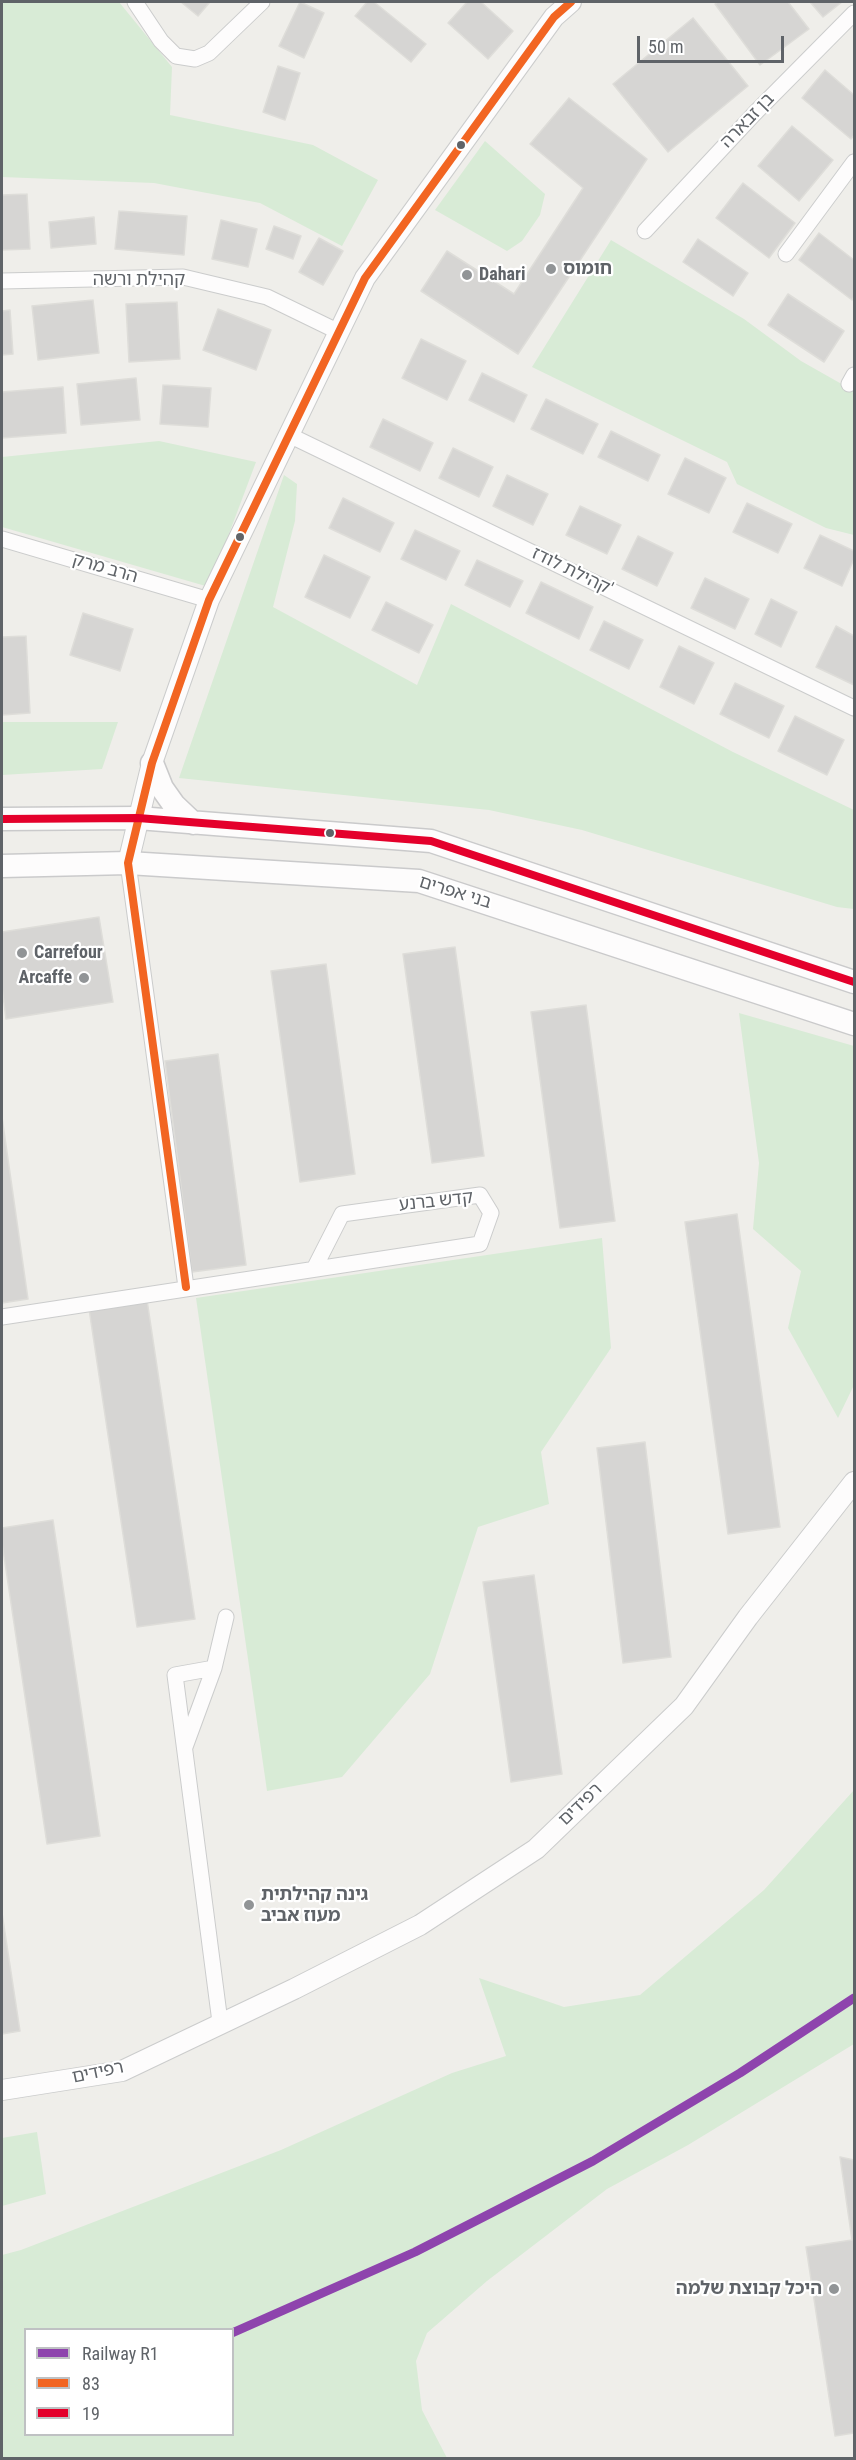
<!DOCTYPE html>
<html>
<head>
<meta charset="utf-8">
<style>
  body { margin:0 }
  #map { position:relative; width:856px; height:2460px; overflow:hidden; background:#efeeea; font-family:"Roboto Condensed",sans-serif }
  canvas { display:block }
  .frame { position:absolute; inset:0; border:3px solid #5f6368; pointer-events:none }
  .legend { position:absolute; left:24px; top:2328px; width:210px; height:108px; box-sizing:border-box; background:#fff; border:2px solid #bfc1c3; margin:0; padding:8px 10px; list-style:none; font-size:18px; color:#5f6368 }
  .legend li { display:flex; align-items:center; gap:12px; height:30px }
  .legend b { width:30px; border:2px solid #bfc1c3 }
  .scale { position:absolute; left:637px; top:36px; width:147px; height:27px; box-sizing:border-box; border:3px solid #5f6368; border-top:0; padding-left:8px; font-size:18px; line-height:21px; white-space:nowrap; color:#5f6368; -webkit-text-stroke:4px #fff; paint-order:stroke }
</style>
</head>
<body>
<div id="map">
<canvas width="856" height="2460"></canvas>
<div class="frame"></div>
<ul class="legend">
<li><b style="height:8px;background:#8e44ad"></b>Railway R1</li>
<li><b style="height:8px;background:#f26522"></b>83</li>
<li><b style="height:8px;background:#e4002b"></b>19</li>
</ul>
<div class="scale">50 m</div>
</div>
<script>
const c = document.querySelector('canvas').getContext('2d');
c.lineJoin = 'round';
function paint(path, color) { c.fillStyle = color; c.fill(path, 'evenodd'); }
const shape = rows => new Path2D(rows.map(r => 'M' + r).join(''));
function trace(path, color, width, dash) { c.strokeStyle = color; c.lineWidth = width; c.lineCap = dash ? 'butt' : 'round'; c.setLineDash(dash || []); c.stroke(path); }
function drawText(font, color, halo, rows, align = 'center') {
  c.font = font + ' "Roboto Condensed","Noto Sans Hebrew",sans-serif'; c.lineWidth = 4.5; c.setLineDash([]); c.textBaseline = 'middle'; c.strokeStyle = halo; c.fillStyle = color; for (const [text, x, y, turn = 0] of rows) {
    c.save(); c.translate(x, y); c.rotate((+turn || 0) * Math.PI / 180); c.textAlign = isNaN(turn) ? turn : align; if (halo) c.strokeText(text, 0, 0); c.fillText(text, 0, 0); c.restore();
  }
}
const green = shape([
  [2,2,119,2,172,67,170,115,313,145,378,180,342,246,260,203,154,183,2,177],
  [485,141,545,194,540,215,522,241,507,251,435,210],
  [611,240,744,319,801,361,854,391,854,535,826,528,737,484,727,462,532,367],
  [159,441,256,462,209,587,2,527,2,457],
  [284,475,297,484,295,521,273,607,417,685,451,604,733,752,854,810,854,909,837,907,582,830,489,810,179,778],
  [2,722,118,722,102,769,2,775],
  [739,1013,854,1046,854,1385,838,1418,788,1328,801,1271,753,1229,759,1163],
  [602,1238,611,1348,541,1452,549,1504,478,1527,430,1674,342,1777,267,1791,196,1298],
  [854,1790,854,2044,688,2145,607,2189,487,2281,427,2333,416,2361,422,2410,447,2458,2,2458,2,2255,21,2250,281,2150,452,2073,506,2056,479,1978,564,2007,640,1995,764,1890],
  [26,2330,232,2330,232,2434,26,2434],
  [37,2132,46,2194,2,2206,2,2138]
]);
const building = shape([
  [181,2,210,2,198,16,181,2],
  [300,2,324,13,304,58,279,46,300,2],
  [367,2,374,2,426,44,411,62,355,16,367,2],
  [467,2,481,2,513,31,488,59,448,23,467,2],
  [718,2,788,2,809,29,760,65,715,4,718,2],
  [810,2,842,2,823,17,810,2],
  [693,18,748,86,668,152,613,84,693,18],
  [278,66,300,73,285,120,263,112,278,66],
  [825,70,854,95,854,135,851,139,802,98,825,70],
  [569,98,647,159,518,354,421,291,447,251,514,294,583,188,530,144,569,98],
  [792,126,833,160,799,201,758,166,792,126],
  [743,183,795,223,769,258,716,218,743,183],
  [27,194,30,249,2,250,2,195,27,194],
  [119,211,187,216,184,255,115,249,119,211],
  [94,217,96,244,51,248,49,222,94,217],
  [221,220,257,229,248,267,212,259,221,220],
  [274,226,301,236,293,259,266,249,274,226],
  [819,233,854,260,854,297,852,300,799,260,819,233],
  [319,238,343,251,323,285,299,272,319,238],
  [698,239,748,273,733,296,683,262,698,239],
  [788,294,844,331,824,362,768,325,788,294],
  [93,300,99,353,38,360,32,306,93,300],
  [177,302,180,359,129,362,126,304,177,302],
  [218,309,271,330,256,370,203,350,218,309],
  [10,310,13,354,2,355,2,311,10,310],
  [421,339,466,361,447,400,402,378,421,339],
  [482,373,527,395,514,422,469,400,482,373],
  [136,378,140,420,81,425,77,384,136,378],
  [163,385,211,388,208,427,160,424,163,385],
  [63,387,66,433,2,438,2,392,63,387],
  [546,399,598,424,583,454,531,429,546,399],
  [383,419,433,443,420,471,370,447,383,419],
  [611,431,660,455,648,481,598,457,611,431],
  [453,448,493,467,479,497,439,478,453,448],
  [685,458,726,478,709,513,668,494,685,458],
  [507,475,548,494,533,525,493,506,507,475],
  [343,498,394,523,380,552,329,528,343,498],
  [747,503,792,524,778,553,733,532,747,503],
  [580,506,621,525,607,554,566,535,580,506],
  [415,530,460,551,446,580,401,559,415,530],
  [820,535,854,551,854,559,842,586,804,568,820,535],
  [638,536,673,553,657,586,622,569,638,536],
  [324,555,370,577,350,618,305,597,324,555],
  [477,560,523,581,510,607,465,585,477,560],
  [705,578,749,599,735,629,691,608,705,578],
  [541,582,593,607,579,639,526,613,541,582],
  [771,599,797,612,781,647,755,634,771,599],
  [386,602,433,625,419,653,372,630,386,602],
  [83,613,133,629,120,671,70,655,83,613],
  [604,621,643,640,629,669,590,650,604,621],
  [836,626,854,636,854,685,816,667,836,626],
  [26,636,30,713,2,715,2,637,26,636],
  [679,646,714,663,694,704,660,687,679,646],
  [735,683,784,706,769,738,720,714,735,683],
  [795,716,844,740,827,775,778,751,795,716],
  [99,917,113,1002,6,1019,2,987,2,932,99,917],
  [455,947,484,1156,432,1163,403,954,455,947],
  [326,964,355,1174,300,1182,271,971,326,964],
  [586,1005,615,1221,560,1228,531,1012,586,1005],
  [218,1054,246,1265,192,1272,165,1061,218,1054],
  [2,1117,28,1299,2,1303,2,1117],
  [737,1214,780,1527,728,1534,685,1222,737,1214],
  [147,1300,195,1619,137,1627,89,1309,147,1300],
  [645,1442,671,1657,623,1663,597,1448,645,1442],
  [53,1520,100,1836,47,1844,2,1543,2,1528,53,1520],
  [534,1575,562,1774,511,1782,483,1582,534,1575],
  [2,1913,20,2031,2,2034,2,1913],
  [840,2157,854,2160,854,2433,835,2436,806,2247,852,2240,840,2157]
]);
const minor = shape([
  [135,2,161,41,176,56,195,59,209,53,262,2],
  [645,231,755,113,854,13],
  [786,254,854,162],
  [2,281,183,277,267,297,339,332],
  [849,384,854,375],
  [289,435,854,708],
  [2,539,209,600],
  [128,863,186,1287],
  [2,1317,480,1244,491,1213,480,1195,342,1214,314,1269],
  [214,1668,226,1617],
  [185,1747,214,1668,175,1675,220,2022]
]);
const tertiary = shape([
  [128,863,152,763,209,600,365,278,554,17,571,2],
  [2,2090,122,2071,294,1989,420,1925,536,1849,684,1706,748,1617,854,1482]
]);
const secondary = shape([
  [152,763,162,788,174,805,193,823],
  [2,819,138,818,431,841,854,982],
  [2,866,128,863,419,881,854,1024]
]);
const bus1 = shape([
  [186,1287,128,863,152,763,209,600,365,278,554,17,571,2]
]);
const bus2 = shape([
  [2,819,138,818,431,841,854,982]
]);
const rail1 = shape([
  [232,2333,415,2252,593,2161,740,2073,854,1998]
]);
const markers = [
  [461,145,5,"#5f6368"],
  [551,269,6,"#919496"],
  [467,275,6,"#919496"],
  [240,537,5,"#5f6368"],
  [330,833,5,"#5f6368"],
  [22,953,6,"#919496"],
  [84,978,6,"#919496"],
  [249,1905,6,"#919496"],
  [834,2289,6,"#919496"]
];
const streetNames = [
  ["בן זבארה",748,121,-46],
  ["קהילת ורשה",139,280],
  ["הרב מרק",105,569,16],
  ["קהילת לודז'",572,572,26],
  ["בני אפרים",455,893,17],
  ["קדש ברנע",436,1202,-6],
  ["רפידים",581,1805,-44],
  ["רפידים",98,2073,-12]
];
const poiNames = [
  ["חומוס",563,269],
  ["Dahari",479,275],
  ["Carrefour",34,953],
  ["Arcaffe",72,978,"right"],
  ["גינה קהילתית",261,1895],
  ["מעוז אביב",261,1916],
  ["היכל קבוצת שלמה",822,2289,"right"]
];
paint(green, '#d8ebd6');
paint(building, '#d6d5d3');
trace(building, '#deddd9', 1.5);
trace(minor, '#cbcccc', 17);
trace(tertiary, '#cbcccc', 22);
trace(secondary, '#cacacb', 25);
trace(minor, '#fdfcfc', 15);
trace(tertiary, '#fdfcfc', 20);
trace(secondary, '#fdfcfc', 22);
trace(bus1, '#f26522', 8);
trace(bus2, '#e4002b', 8);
trace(rail1, '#8e44ad', 9);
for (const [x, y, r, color] of markers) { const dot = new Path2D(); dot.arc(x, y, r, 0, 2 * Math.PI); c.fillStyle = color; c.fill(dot); trace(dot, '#fff', 2); }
drawText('18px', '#5f6368', '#fff', streetNames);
drawText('bold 18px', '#5f6368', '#fff', poiNames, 'left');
</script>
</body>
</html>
